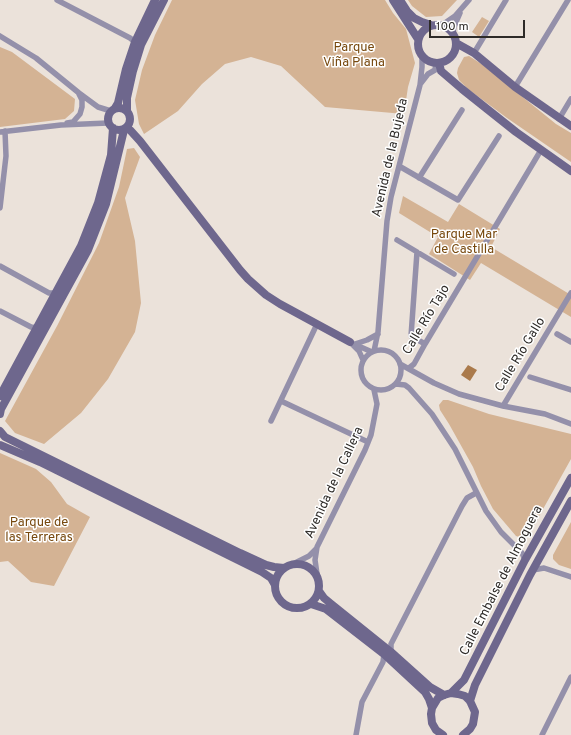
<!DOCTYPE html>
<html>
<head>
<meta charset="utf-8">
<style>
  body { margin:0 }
  #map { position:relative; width:571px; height:735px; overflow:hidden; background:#ebe2da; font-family:Overpass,sans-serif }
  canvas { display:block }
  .scale { position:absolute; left:429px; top:20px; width:96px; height:18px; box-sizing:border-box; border:2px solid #2e2b28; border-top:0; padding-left:5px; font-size:12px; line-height:14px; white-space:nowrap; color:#2e2b28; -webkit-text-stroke:3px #fff; paint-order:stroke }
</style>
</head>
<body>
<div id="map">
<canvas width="571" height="735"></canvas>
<div class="scale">100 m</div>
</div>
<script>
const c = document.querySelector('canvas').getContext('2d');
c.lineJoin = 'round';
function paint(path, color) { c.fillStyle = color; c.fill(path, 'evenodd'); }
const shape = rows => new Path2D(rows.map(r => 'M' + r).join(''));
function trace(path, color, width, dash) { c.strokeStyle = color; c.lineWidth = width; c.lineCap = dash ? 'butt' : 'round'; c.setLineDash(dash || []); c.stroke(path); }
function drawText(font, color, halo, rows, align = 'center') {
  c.font = font + ' Overpass,sans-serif'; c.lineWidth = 3; c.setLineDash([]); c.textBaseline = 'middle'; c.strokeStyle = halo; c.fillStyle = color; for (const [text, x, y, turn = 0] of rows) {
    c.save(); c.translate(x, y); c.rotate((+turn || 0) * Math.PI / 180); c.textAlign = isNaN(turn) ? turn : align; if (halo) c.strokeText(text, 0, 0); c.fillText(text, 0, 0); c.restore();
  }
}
const green = shape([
  [172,0,385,0,393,13,406,29,415,63,408,87,404,114,325,107,281,66,251,57,225,64,202,84,178,111,144,134,139,124,135,100,142,70,155,35],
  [408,0,457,0,442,16,426,17,412,6],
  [482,17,489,21,479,37,472,32],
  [0,47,12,52,75,99,74,111,65,119,0,127],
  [469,56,483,65,556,124,571,133,571,162,507,118,468,89,459,80,457,73,458,68,464,57],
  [134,148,140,157,125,198,135,241,141,303,135,332,108,379,81,413,44,444,15,433,5,421,57,326,99,243,119,187,127,149],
  [403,196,448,222,459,204,500,229,491,247,571,295,571,317,481,263,470,280,429,254,438,237,399,213],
  [443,400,448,400,489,414,571,434,571,459,528,536,522,538,516,536,493,509,481,486,473,467,449,424,440,410,439,405],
  [0,453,36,469,51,482,67,504,90,517,54,586,31,582,8,561,0,562],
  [571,522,571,569,559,565,553,559,553,555]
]);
const water = shape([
  [468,365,477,370,470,381,461,375]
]);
const street = shape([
  [57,0,130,38,135,42],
  [442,25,455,16,469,0],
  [453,33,454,27,460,13],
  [0,36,36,58,79,93,98,107,111,111],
  [474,53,506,0],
  [421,83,428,74,435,70,436,63],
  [515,87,568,0],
  [559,119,571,99],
  [67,123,73,122,80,114,82,107,82,100,79,94],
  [0,132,61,125,108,123],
  [399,166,458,200,499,136],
  [419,178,462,110],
  [0,208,6,156,5,131],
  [397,240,454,274],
  [417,252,411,336,425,344],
  [0,266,49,293,56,293],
  [0,311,31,327,38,328],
  [557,334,571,342],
  [354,344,372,352],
  [355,344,367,340,378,334],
  [353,345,359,351,363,360],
  '361 370a20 20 0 1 1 40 0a20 20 0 1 1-40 0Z',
  [374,351,378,332,387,221,391,197,420,85,422,67,422,56],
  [400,364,434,383,459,394,503,406,545,414,571,424],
  [409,368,414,364,425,344,541,150],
  [530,377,571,390],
  [396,384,405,385,409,388,432,414,455,449,486,511,501,532,522,553,525,560],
  [281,401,368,442],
  [503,406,571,293],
  [271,421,317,324],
  [295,563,309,556,316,549],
  [533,570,544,568,571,577],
  [317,574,315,560,317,547,365,450,371,435,377,404,374,390],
  [391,652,391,644,462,506,467,498,476,493],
  [356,735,362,702,383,662,384,654],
  [542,735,571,677]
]);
const secondary = shape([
  [393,0,418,39],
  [400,0,407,11,414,18,422,22,431,25],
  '418 44a19 19 0 1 1 38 0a19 19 0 1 1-38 0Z',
  [456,43,474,53,515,87,571,126],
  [439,63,441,71,462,89,516,132,571,171],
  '108 119a11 11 0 1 1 22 0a11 11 0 1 1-22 0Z',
  [115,108,118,103,126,69,135,42,155,0],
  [127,110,127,98,133,71,141,45,164,0],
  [126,128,130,130,140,141,240,270,248,279,266,295,280,304,350,342],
  [0,396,81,246,98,203,111,155,113,128],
  [0,414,1,409,88,250,106,204,124,130],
  [0,431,5,437,240,553,266,565,274,567,284,568],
  [0,445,40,462,262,572,271,578,275,585],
  '275 586a22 22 0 1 1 44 0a22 22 0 1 1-44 0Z',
  [319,591,324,598,330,603,391,652,430,687,444,695],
  [311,604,326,609,384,654,425,692,429,699,432,708],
  [451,693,464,680,525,560,571,478],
  [470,701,475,685,530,575,571,501],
  [443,735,436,730,432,723,431,714,432,708,438,698,444,695,451,693,458,694,465,696,470,701,475,712,473,724,470,729,463,735]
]);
const parkNames = [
  ["Parque",354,48],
  ["Viña Plana",354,63],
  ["Parque Mar",464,235],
  ["de Castilla",464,250],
  ["Parque de",39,523],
  ["las Terreras",39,538]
];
const streetNames = [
  ["Avenida de la Bujeda",391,158,-77],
  ["Calle Río Tajo",427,320,-59],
  ["Calle Río Gallo",521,355,-59],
  ["Avenida de la Callera",335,483,-65],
  ["Calle Embalse de Almoguera",502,581,-63]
];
paint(green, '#d4b394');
paint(water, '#aa7a4b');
trace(street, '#9490aa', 5.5);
trace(secondary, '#6e678d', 8);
drawText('13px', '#77480d', '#fff', parkNames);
drawText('13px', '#2e2b28', '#fff', streetNames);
</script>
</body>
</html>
